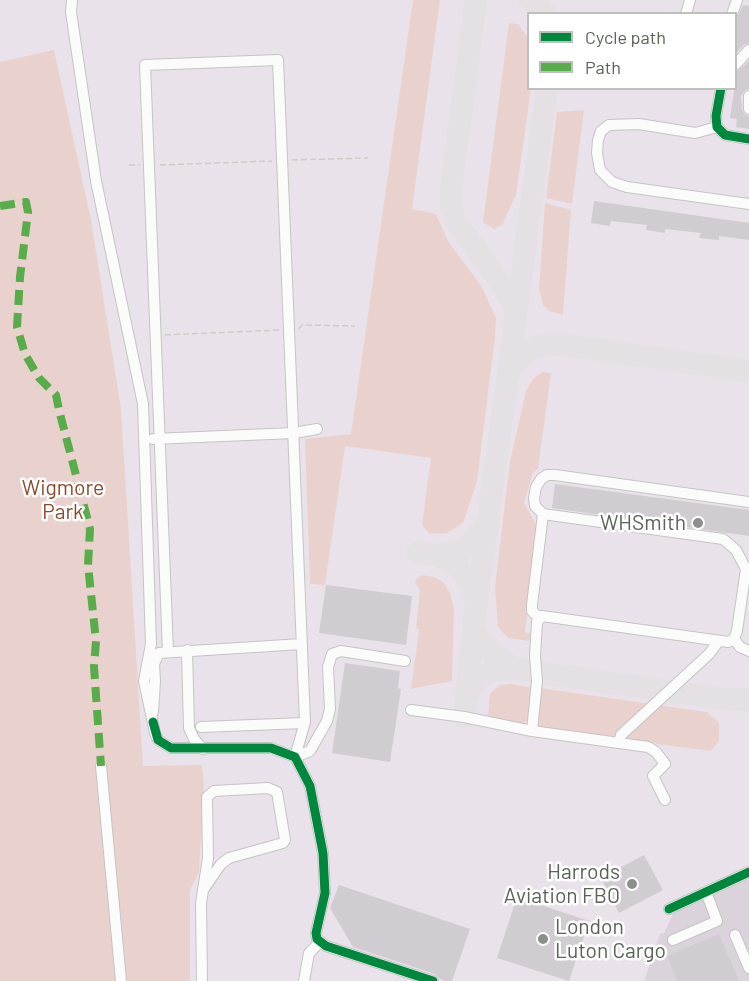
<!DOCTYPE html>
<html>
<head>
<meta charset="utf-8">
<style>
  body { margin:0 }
  #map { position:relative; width:749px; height:981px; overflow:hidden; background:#eae2ea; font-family:Barlow,sans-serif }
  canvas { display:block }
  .legend { position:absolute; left:527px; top:12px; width:210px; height:78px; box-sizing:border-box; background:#fff; border:2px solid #bdc0bc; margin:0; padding:8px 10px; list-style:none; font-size:18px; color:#5a6258 }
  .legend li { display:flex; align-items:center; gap:12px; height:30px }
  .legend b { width:30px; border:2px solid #bdc0bc }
</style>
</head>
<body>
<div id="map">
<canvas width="749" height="981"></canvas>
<ul class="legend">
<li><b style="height:8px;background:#00873e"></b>Cycle path</li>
<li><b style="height:8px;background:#58ac4a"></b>Path</li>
</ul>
</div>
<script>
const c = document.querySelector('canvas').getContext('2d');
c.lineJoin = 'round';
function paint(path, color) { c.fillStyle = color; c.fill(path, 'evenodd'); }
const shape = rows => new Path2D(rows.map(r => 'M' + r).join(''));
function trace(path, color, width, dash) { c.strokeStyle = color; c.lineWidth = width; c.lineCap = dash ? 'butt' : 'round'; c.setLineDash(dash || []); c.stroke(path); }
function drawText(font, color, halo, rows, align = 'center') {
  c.font = font + ' Barlow,sans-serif'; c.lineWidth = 5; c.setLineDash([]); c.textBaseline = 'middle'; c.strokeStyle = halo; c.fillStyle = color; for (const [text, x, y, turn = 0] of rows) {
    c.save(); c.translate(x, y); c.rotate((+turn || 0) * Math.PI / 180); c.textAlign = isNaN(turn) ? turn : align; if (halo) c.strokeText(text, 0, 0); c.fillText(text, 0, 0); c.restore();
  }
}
const industrial = shape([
  [749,878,749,981,644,981,660,934,664,933,674,912]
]);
const green = shape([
  [413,0,440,0,412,209,436,214,448,241,482,287,496,318,495,337,477,481,463,523,447,533,430,534,422,525,431,458,345,446,325,585,310,584,305,439,351,434],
  [509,23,518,24,528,38,528,88,531,89,516,195,502,225,494,229,483,222],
  [54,50,91,220,121,409,143,766,202,765,204,784,199,872,190,890,190,981,0,981,0,62],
  [584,110,572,204,546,198,557,112],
  [545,203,571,210,563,315,549,311,543,305,539,289],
  [542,372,551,373,538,469,533,472,524,503,538,528,525,632,531,634,529,641,508,638,498,627,495,587,510,461,526,391,533,379],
  [422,575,434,577,443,582,450,593,454,608,452,681,411,689,419,630,416,628,420,590,415,583,417,578],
  [511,684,534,688,530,717,525,723,517,725,488,716,490,693,500,685],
  [540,688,707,712,719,723,719,741,710,751,545,729,538,725,536,718]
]);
const taxiway = shape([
  [476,0,451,189,451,207,455,220,505,289,513,303,515,314],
  [530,0,539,5,546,14],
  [508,375,512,367,527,351,537,346,558,344,749,371],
  [418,552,439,556,458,567,468,579,474,591,475,601],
  [436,555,460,551,471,543,481,531,487,520],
  [474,622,476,632,489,650,510,666,522,670,715,698,749,700],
  [466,699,469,691,479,677,500,669,521,670],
  [464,717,474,622,547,88]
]);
const building = shape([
  [743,5,749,6,749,43,744,45,735,54,736,20],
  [749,61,749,89,745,90,741,96,742,110,745,115,749,116,749,129,736,127,737,119,730,118,737,71],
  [594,201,749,223,749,240,719,236,719,240,699,238,701,233,665,229,665,233,646,230,647,225,611,221,610,226,591,223],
  [555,484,749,510,749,536,552,508],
  [326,585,412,596,406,645,319,633],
  [345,663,400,671,398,688,401,689,390,762,332,753],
  [644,855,663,890,619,913,601,878],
  [339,885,470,929,452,981,445,981,440,979,435,974,353,947,330,908],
  [517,897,589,921,569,981,497,958],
  [719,934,739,981,677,981,667,956]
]);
const path = shape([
  [292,160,368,158],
  [129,165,140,165],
  [160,165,272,161],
  [299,329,302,325,355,326],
  [165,335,280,330]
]);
const minor = shape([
  [72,0,71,12,96,181,143,404,151,644,144,681,155,733,158,740,171,748,271,748,295,757,310,786,323,853,325,893,316,933,317,939,326,946,433,981],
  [686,14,690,0],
  [732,14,737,0],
  [736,64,749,50],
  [721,88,716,116,717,127,725,135,749,139],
  [749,96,749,109],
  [717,127,695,133,639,124,609,125,601,131,598,140,597,153,600,170,612,182,627,187,749,204],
  [153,439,294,433,317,429],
  [542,616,537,616,532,611,532,605,543,514],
  [734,639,740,647,749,651],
  [187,650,189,728,194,739,203,749],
  [168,652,145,65,278,60,305,722,295,757],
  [411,710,464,717,532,731,648,747,656,752,665,764,653,776,665,800],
  [153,712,155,681,154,664,159,653,302,644],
  [201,727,304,723],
  [532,731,537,681,535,656,537,622,542,616,728,642,734,639,737,631,746,569,736,550,723,539,543,514,535,506,534,498,536,487,541,479,547,475,555,475,749,502],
  [619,743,621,735,709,654,718,642],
  [295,757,310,751,327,721,330,709,328,667,332,654,341,651,405,661],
  [101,766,121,981],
  [268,788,277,792,285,840,283,843,229,858,221,864,203,890,208,858,207,797,214,791,268,788],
  [669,909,749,872],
  [735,935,749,968],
  [673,940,717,921,706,892],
  [202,981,201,904,203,890],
  [304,981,309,953,319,943]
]);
const quiet = shape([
  [0,206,26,202,28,212,20,277,17,327,25,354,39,378,56,395,59,410,90,529,88,565,96,641,94,667,101,766]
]);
const cycleway = shape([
  [721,88,716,116,717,127,725,135,749,139],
  [153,722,158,740,171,748,271,748,295,757,310,786,323,853,325,893,316,933,317,939,326,946,433,981],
  [669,909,749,872]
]);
const markers = [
  [698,523,6,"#8c8f8b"],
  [632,884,6,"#8c8f8b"],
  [543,939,6,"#8c8f8b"]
];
const parkNames = [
  ["Wigmore",63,488],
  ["Park",63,512]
];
const poiNames = [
  ["WHSmith",686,523],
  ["Harrods",620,872],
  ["Aviation FBO",620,896],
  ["London",555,927,"left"],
  ["Luton Cargo",555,951,"left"]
];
paint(industrial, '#dbd3db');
paint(green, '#e9d2ce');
trace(taxiway, '#e4e0e4', 22);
paint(building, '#d1ccd1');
trace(minor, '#c4c4c3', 12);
trace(path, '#ceccc7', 1.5, [6, 3]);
trace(minor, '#fcfbfc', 10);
trace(quiet, '#58ac4a', 8, [15, 8]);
trace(cycleway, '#00873e', 9);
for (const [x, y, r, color] of markers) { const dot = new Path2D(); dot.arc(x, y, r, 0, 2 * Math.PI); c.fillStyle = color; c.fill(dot); trace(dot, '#fff', 2); }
drawText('21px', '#8c4a2d', '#fff', parkNames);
drawText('21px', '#5a6258', '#fff', poiNames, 'right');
</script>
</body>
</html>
